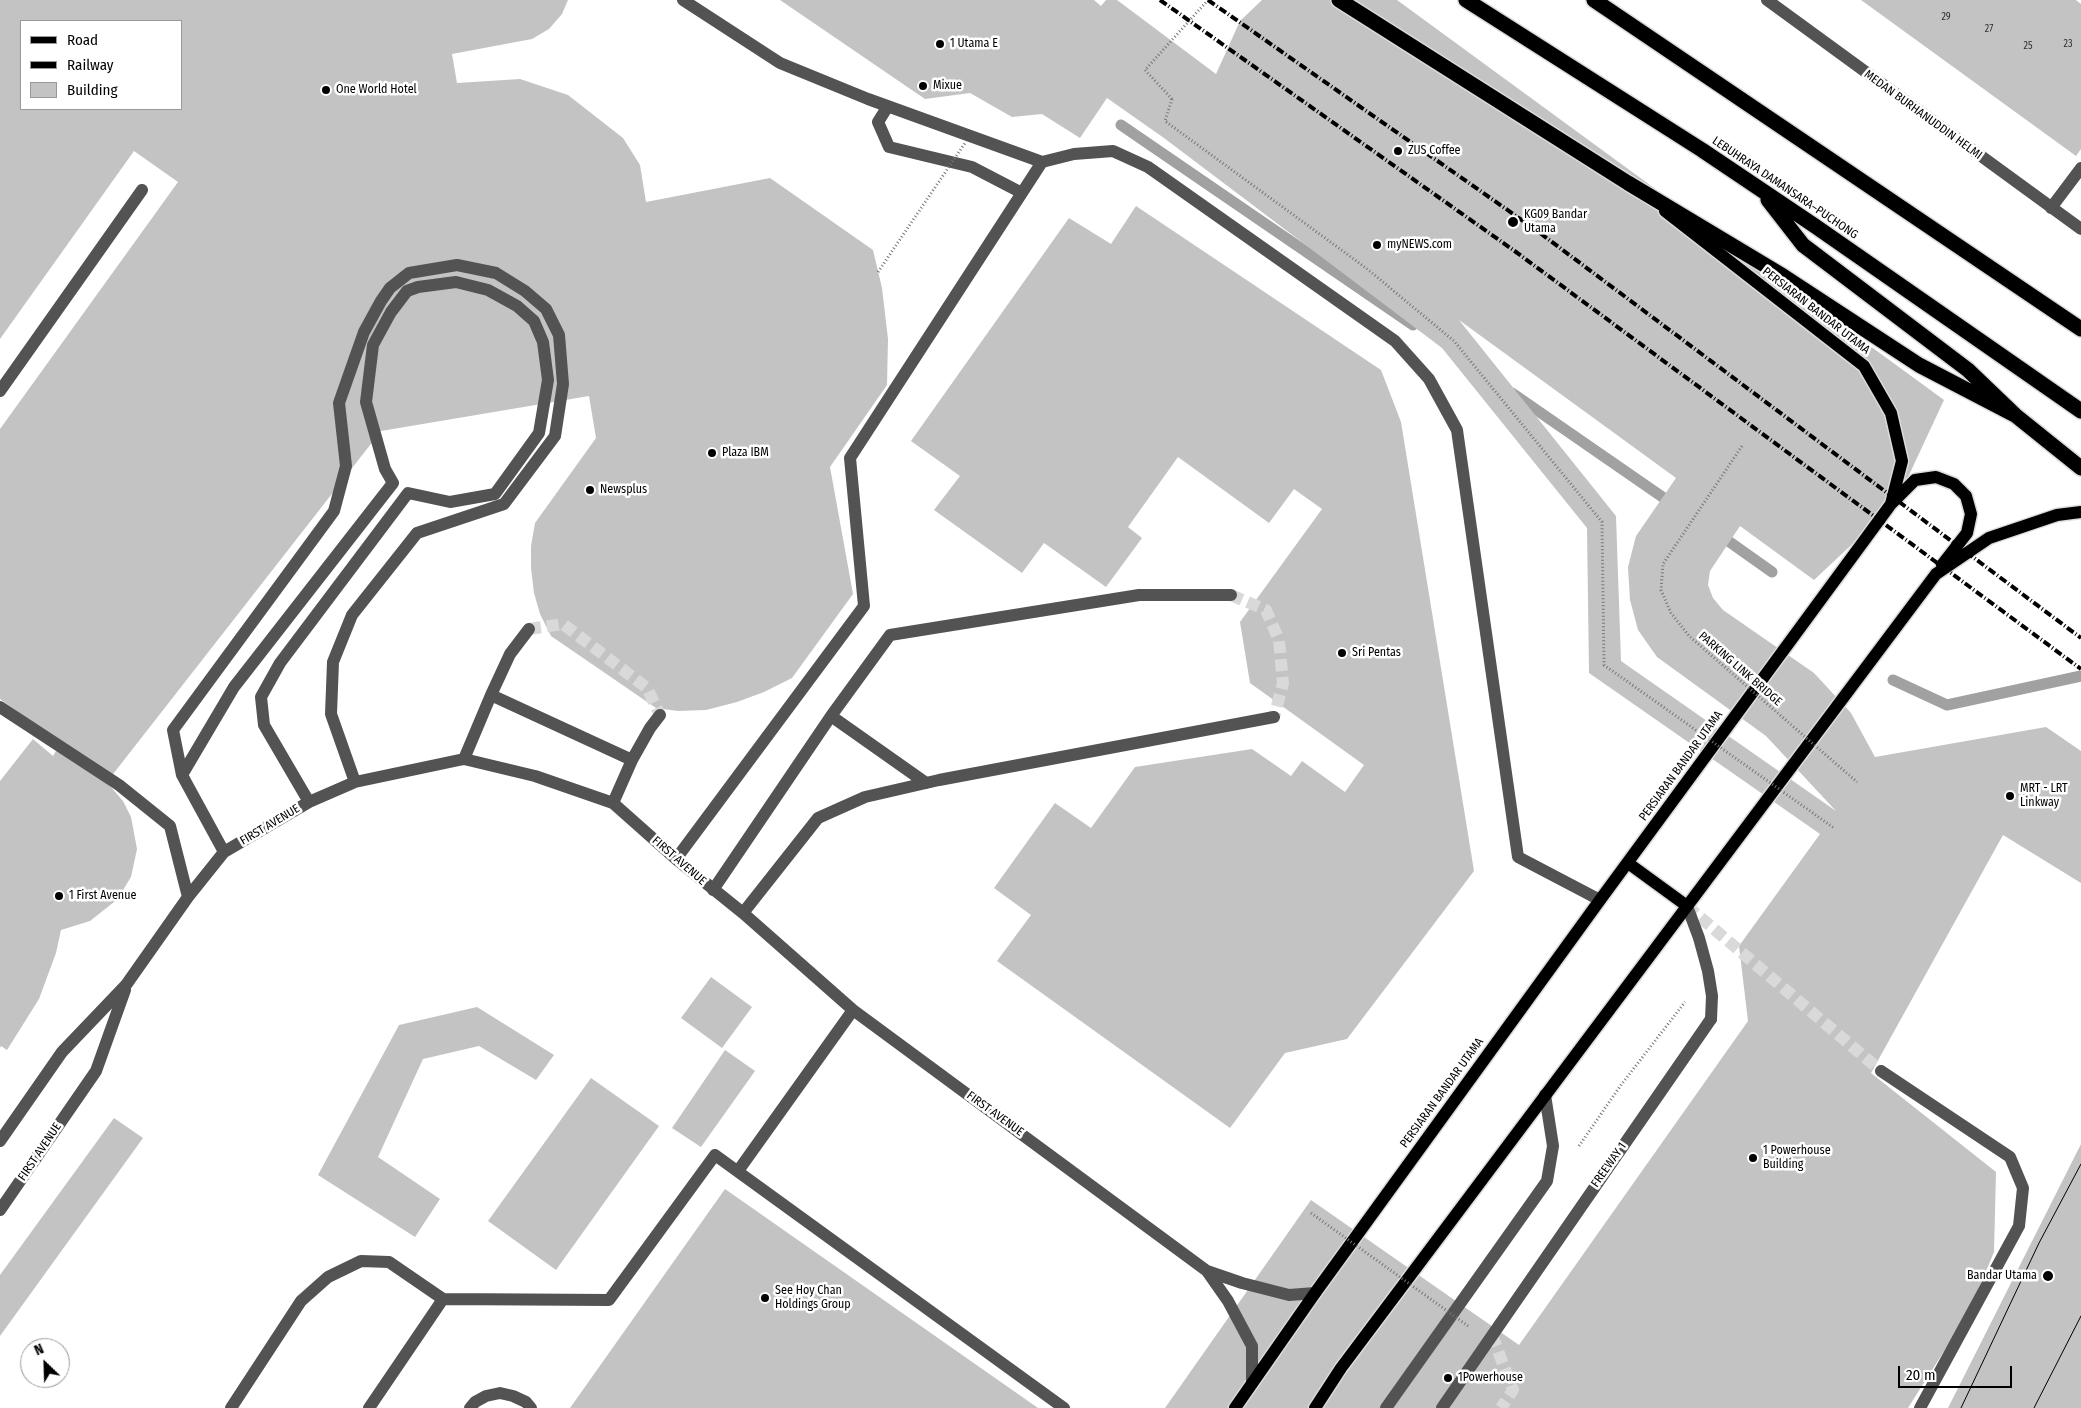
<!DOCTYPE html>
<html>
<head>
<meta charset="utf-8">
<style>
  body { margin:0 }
  #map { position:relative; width:2081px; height:1408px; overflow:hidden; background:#fff; font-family:"Fira Sans Condensed",sans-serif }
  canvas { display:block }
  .legend { position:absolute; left:20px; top:20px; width:162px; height:90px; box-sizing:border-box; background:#fff; border:1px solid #999; margin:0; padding:6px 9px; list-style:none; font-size:15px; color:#000 }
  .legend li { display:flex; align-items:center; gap:10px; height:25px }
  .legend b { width:25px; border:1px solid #999 }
  .north { position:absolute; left:20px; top:1338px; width:50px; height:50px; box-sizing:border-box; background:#fff; border:1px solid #999; border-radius:50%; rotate:336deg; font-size:14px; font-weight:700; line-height:20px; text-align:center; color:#000 }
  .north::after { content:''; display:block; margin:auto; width:18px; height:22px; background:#000; clip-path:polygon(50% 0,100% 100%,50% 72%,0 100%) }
  .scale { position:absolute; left:1898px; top:1366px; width:114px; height:22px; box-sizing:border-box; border:2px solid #000; border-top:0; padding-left:6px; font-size:15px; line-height:18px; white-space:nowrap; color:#000; -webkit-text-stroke:4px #fff; paint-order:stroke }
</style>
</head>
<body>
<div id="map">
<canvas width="2081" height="1408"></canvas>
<ul class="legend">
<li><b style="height:6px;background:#000"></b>Road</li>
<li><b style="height:6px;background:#000"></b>Railway</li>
<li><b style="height:14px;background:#c3c3c3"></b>Building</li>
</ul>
<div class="north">N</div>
<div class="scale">20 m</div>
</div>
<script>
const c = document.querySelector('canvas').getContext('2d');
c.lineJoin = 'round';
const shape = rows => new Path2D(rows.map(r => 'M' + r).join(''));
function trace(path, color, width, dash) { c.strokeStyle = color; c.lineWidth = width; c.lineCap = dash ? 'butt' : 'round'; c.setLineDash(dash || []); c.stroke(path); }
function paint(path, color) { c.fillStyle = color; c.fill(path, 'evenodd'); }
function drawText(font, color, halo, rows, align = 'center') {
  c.font = font + ' "Fira Sans Condensed",sans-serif'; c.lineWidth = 5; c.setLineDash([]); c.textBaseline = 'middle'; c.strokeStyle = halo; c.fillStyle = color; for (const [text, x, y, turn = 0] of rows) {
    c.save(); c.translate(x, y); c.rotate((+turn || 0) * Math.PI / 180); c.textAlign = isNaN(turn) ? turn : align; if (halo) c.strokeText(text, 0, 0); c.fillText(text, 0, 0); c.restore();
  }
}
const stream = shape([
  [1121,125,1413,325],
  [1512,393,1674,505],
  [1717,533,1772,572],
  [1893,680,1947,705,2081,676]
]);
const building = shape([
  [0,0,568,0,562,14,549,29,532,39,452,54,457,83,520,79,568,95,623,138,640,165,646,202,770,178,873,250,882,288,888,339,887,385,830,467,853,594,792,678,764,692,737,702,706,710,678,711,656,708,551,636,540,614,534,593,531,568,531,546,535,523,596,438,589,396,381,431,110,778,0,699,0,429,178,182,134,151,0,339],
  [21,21,181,21,181,109,21,109],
  [780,0,1094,0,1101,6,1106,0,1117,0,1216,74,1240,21,1262,0,1397,0,1944,400,1896,503,1814,580,1740,526,1710,571,1708,585,1713,598,1723,610,1814,673,1851,713,1875,757,2046,727,2081,751,2081,883,2003,835,1871,1073,1996,1172,1994,1252,1970,1310,1908,1408,1165,1408,1311,1200,1519,1345,1748,1021,1739,946,1820,834,1589,673,1587,528,1442,348,1164,138,1107,98,1080,138,1042,114,1012,117,970,93,925,99],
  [1459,320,1676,478,1636,536,1628,567,1630,600,1638,630,1657,657,1766,736,1836,811,1621,661,1616,516],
  [1861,0,2076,0,2081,4,2081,149,2076,156],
  [1136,206,1381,370,1401,422,1474,871,1347,1039,1285,1053,1230,1128,997,961,1031,915,994,888,1055,803,1091,828,1135,767,1252,749,1291,776,1302,761,1345,792,1364,765,1250,683,1240,622,1322,509,1294,489,1269,523,1178,457,1128,527,1142,538,1106,587,1044,543,1022,573,934,510,960,476,911,441,1069,218,1111,244],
  [33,739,53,756,59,746,111,787,123,801,131,817,137,849,131,877,123,890,114,902,90,921,61,930,56,953,39,999,7,1050,1,1046,0,1048,0,781],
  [711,977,752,1007,722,1048,681,1018],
  [477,1007,554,1055,536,1080,479,1046,423,1059,378,1157,440,1199,415,1237,318,1175,399,1025],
  [725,1050,755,1071,701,1147,672,1128],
  [591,1078,659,1126,556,1270,488,1221],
  [114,1118,143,1138,0,1336,0,1275],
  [2081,1144,2081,1408,1948,1408],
  [725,1189,1038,1408,570,1408]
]);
const minorTunnel = shape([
  [1231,595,1266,610,1279,640,1283,683,1274,717],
  [529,629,563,624,647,688,660,715],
  [1687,906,1881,1071],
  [1492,1335,1513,1390,1501,1408]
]);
const path = shape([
  [1172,99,1145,70,1208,0],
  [1579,1146,1621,1085,1685,1002]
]);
const minor = shape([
  [683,0,780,63,868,99,1042,162,1074,154,1113,151,1148,167,1395,341,1429,379,1457,430,1518,857,1600,900],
  [1767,0,2081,229],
  [888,106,878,122,889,147,972,167,1022,193],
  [2051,208,2081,168],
  [0,391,142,190],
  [491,695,632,760],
  [0,707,119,785,170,826,188,897],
  [831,716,926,783],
  [464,759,491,695,510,654,529,629],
  [182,775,234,687,393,483,385,469,366,402,373,345,391,312,407,291,418,287,456,282,488,290,517,306,534,321,543,342,548,380,539,433,495,494,450,502,408,493,280,663,261,697,264,725,309,802],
  [613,803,632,760,650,728,660,715],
  [224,852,182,775,173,730,334,511,346,466,339,403,364,332,381,301,390,288,409,273,457,265,496,273,525,291,546,309,559,335,563,384,555,436,504,504,417,533,352,615,333,662,331,714,355,782],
  [676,859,864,606,850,458,1042,162],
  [713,890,831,716,890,635,1139,595,1231,595],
  [1687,906,1699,938,1708,971,1712,996,1711,1019],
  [743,913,818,818,865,797,939,780,1274,717],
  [1881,1071,2010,1157,2023,1188,2019,1226,1920,1408],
  [0,1141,62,1052,126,985,188,897,224,852,309,802,355,782,464,759,535,776,613,803,676,859,743,913,853,1010,1207,1271,1228,1301,1252,1346,1252,1382],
  [738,1171,853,1010],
  [0,1210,96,1071,125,990],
  [1207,1271,1242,1283,1289,1295,1315,1293],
  [231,1408,301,1301,328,1277,361,1261,389,1262,443,1299,609,1300,715,1155,1064,1408],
  [369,1408,443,1299],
  [470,1408,475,1402,486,1396,500,1393,513,1396,526,1402,531,1408],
  [1386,1408,1547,1181,1553,1146,1545,1095]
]);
const major = shape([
  [1891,504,1915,480,1936,477,1954,484,1966,496,1971,514,1967,533,1942,565],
  [1628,863,1687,906],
  [1235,1408,1315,1293,1600,900,1891,504,1902,461,1891,413,1864,366,1665,211],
  [1315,1408,1341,1368,1936,574,1989,538,2057,515,2081,512]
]);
const highway = shape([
  [1339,0,1628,183,1783,276,1919,365,2015,415],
  [1466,0,1702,150,1815,226,2081,411],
  [1594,0,2081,329],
  [1768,200,1803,245,1968,370,2015,415,2081,468]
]);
const tram = shape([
  [1961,1408,2039,1243,2081,1164],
  [2034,1408,2081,1316]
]);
const rail = shape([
  [1160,0,1516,252,2081,669],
  [1208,0,1536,230,2081,638]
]);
const pathBridge = shape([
  [1172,99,1165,121,1366,268,1454,341,1602,522,1604,665,1834,828],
  [878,272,965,143],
  [1742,446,1663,564,1661,590,1671,613,1689,636,1857,782],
  [1311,1213,1468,1326]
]);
const minorBridge = shape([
  [1442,1408,1711,1019]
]);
const markers = [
  [940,44,5,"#000"],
  [923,86,5,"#000"],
  [326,90,5,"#000"],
  [1398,151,5,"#000"],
  [1513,222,6,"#000"],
  [1377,245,5,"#000"],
  [712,453,5,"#000"],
  [590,490,5,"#000"],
  [1342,653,5,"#000"],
  [2010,796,5,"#000"],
  [59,896,5,"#000"],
  [1753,1158,5,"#000"],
  [2048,1276,6,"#000"],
  [765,1298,5,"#000"],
  [1448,1378,5,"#000"]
];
const numberNames = [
  ["29",1946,17],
  ["27",1989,29],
  ["23",2068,44],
  ["25",2028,46]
];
const poiNames = [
  ["1 Utama E",950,44],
  ["Mixue",933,86],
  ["One World Hotel",336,90],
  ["ZUS Coffee",1408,151],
  ["KG09 Bandar",1524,215],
  ["Utama",1524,229],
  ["myNEWS.com",1387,245],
  ["Plaza IBM",722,453],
  ["Newsplus",600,490],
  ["Sri Pentas",1352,653],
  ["MRT - LRT",2020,789],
  ["Linkway",2020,803],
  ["1 First Avenue",69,896],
  ["1 Powerhouse",1763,1151],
  ["Building",1763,1165],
  ["Bandar Utama",2037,1276,"right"],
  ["See Hoy Chan",775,1291],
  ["Holdings Group",775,1305],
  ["1Powerhouse",1458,1378]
];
const streetNames = [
  ["MEDAN BURHANUDDIN HELMI",1923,115,36],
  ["LEBUHRAYA DAMANSARA–PUCHONG",1785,188,34],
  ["PERSIARAN BANDAR UTAMA",1816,311,38],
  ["PARKING LINK BRIDGE",1740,669,41],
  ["PERSIARAN BANDAR UTAMA",1681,766,-54],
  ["FIRST AVENUE",270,825,-31],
  ["FIRST AVENUE",679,861,41],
  ["PERSIARAN BANDAR UTAMA",1442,1093,-54],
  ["FIRST AVENUE",995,1114,36],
  ["FIRST AVENUE",40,1152,-56],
  ["FREEWAY 1",1609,1165,-55]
];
trace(stream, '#a1a1a1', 11);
paint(building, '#c3c3c3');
trace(minorTunnel, '#d9d9d9', 12, [12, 6]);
trace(major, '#dbdbdb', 15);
trace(highway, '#dbdbdb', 18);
trace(path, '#757575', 3, [1, 2.5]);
trace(minor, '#535353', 12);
trace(major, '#000', 12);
trace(highway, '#000', 15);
trace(tram, '#000', 1);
trace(rail, '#000', 4, [8, 2.5, 1, 2.5]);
trace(pathBridge, '#757575', 3, [1, 2.5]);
trace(minorBridge, '#535353', 12);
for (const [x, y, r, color] of markers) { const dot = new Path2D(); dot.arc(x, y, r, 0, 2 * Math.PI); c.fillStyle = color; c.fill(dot); trace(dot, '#fff', 2); }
drawText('10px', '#313131', null, numberNames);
drawText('12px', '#000', '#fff', poiNames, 'left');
drawText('12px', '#000', '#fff', streetNames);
</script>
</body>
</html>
